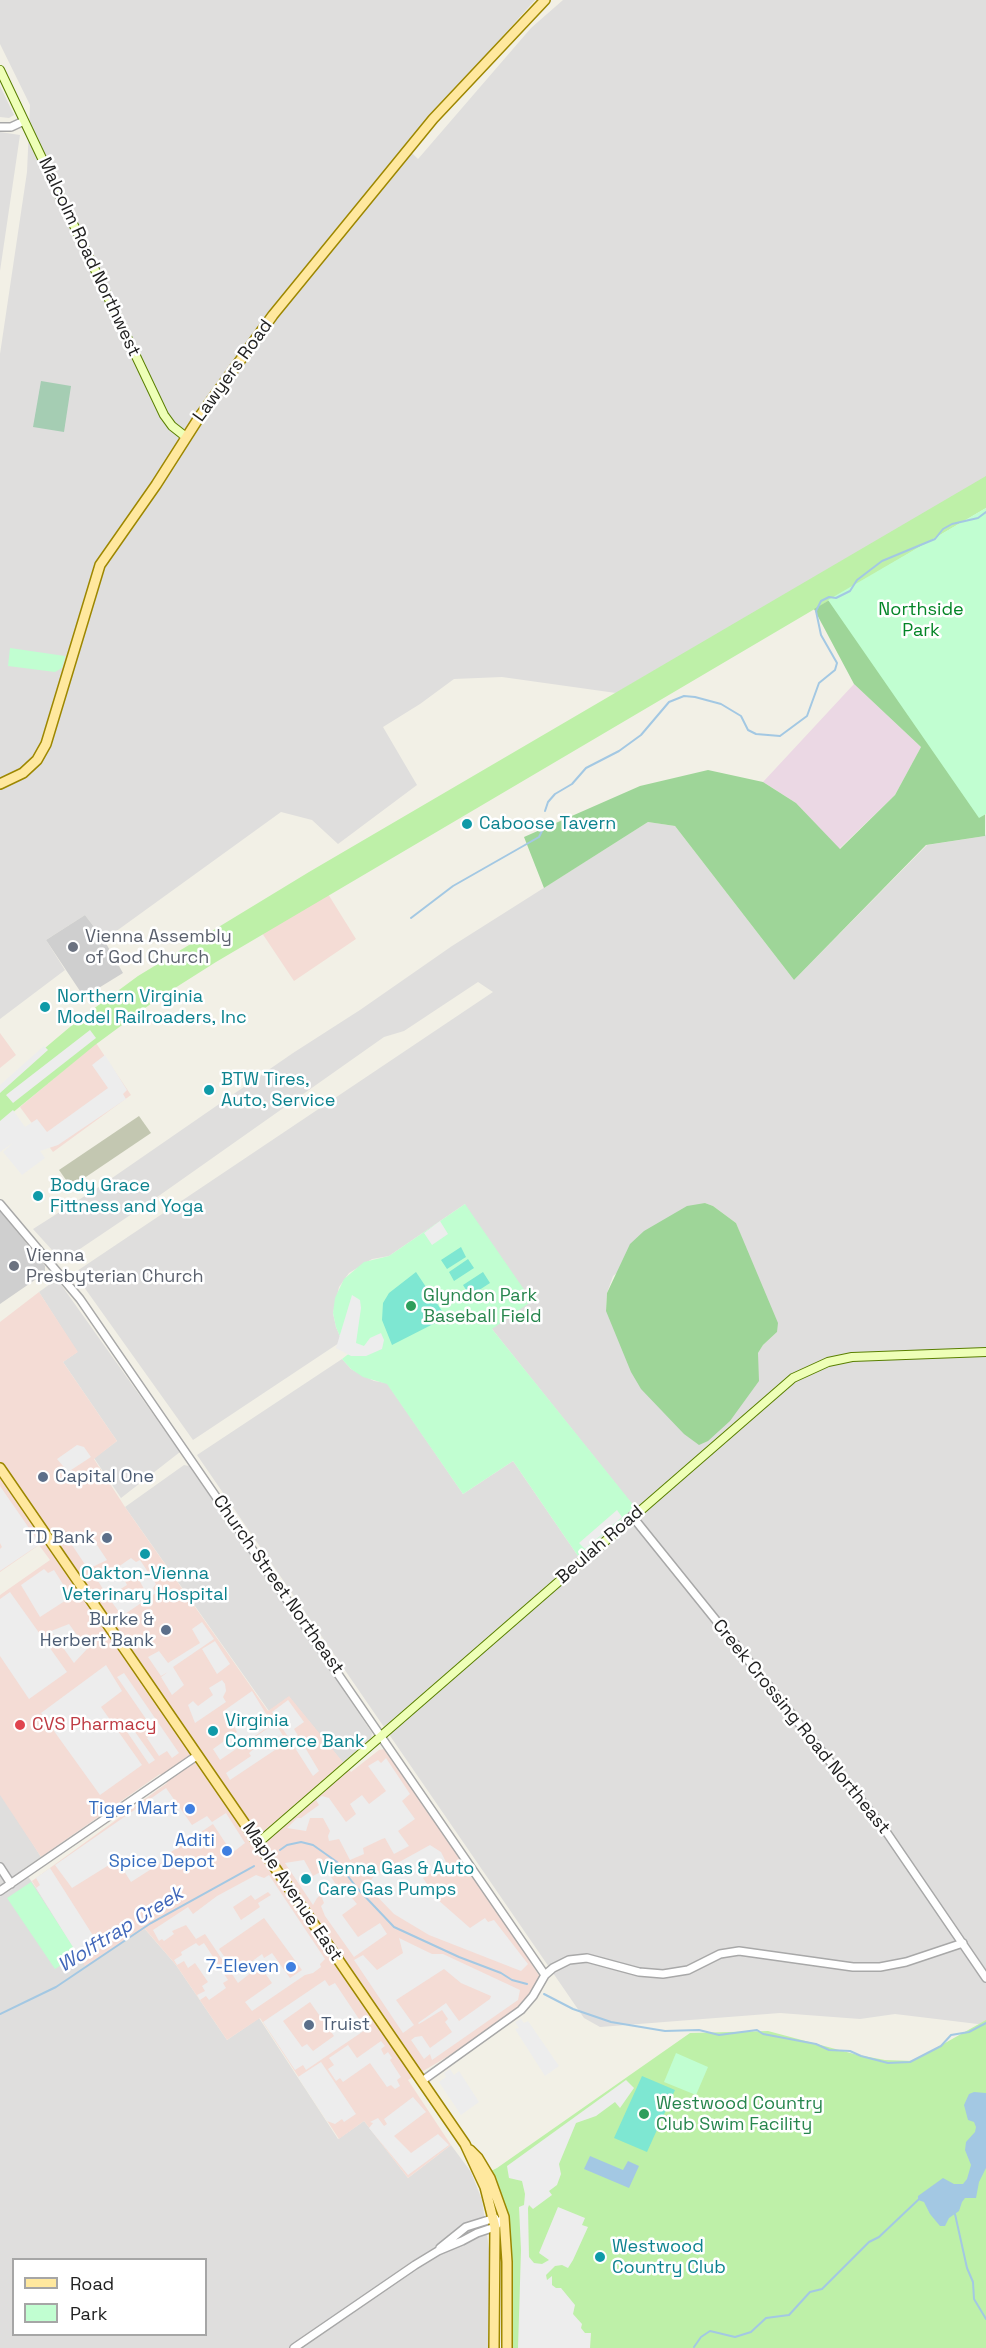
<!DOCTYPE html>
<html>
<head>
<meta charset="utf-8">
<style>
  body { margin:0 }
  #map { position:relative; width:986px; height:2348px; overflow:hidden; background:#f2f0e6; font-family:"Space Grotesk",sans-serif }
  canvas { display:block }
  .legend { position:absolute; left:12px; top:2258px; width:195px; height:78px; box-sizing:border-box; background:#fff; border:2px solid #a6a6a6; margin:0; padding:8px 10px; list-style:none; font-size:18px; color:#212121 }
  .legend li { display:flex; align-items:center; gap:12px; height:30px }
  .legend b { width:30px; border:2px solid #a6a6a6 }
</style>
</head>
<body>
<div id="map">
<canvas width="986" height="2348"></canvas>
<ul class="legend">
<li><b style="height:8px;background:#ffe89e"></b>Road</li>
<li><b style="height:16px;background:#c1fed1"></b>Park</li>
</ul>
</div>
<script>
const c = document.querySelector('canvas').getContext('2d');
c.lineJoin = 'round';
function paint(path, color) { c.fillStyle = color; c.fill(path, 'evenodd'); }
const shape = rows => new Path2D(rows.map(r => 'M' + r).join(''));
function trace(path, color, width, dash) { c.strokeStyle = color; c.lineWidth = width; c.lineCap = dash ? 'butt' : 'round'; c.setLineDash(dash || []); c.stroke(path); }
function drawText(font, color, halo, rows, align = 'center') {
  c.font = font + ' "Space Grotesk",sans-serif'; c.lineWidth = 5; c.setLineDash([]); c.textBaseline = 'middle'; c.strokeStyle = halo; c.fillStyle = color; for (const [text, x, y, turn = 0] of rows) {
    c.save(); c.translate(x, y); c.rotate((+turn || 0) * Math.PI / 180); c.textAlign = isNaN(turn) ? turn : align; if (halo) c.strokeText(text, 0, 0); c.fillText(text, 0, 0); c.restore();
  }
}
const residential = shape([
  [0,0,535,0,405,146,418,159,531,28,563,0,986,0,986,478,616,693,502,677,454,679,420,704,383,727,417,785,338,844,312,820,281,812,104,940,85,915,46,940,65,970,0,1019,0,354,27,172,30,105,0,44],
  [0,86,14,115,9,118,0,117],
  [0,132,20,135,0,271],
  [648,822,675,826,794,980,927,845,985,836,986,834,986,2025,895,2014,860,2019,780,2013,600,2027,584,2018,197,1455,342,1359,351,1369,374,1381,387,1383,463,1494,513,1461,578,1556,635,1508,492,1329,465,1204,389,1256,372,1259,349,1273,339,1287,333,1313,336,1327,342,1341,193,1440,74,1273,493,992,478,982,404,1031,384,1037,160,1195,65,1259,61,1260,33,1229,99,1187,293,1053,360,1010,452,946],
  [705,1203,713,1206,736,1223,777,1332,763,1345,758,1353,606,1311,607,1293,613,1276],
  [57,1279,180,1452,121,1498,94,1458,117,1441,63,1362,77,1352,39,1292],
  [184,1465,189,1466,292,1613,372,1733,371,1738,343,1763,289,1697,269,1711,125,1507],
  [0,1791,41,1857,23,1869,36,1888,144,1928,176,1965,227,2040,259,2018,338,2139,364,2121,408,2178,451,2145,471,2172,482,2200,489,2249,488,2348,0,2348],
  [14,2260,206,2260,206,2334,14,2334]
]);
const commercial = shape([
  [328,894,356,939,294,981,262,933],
  [0,1033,16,1055,0,1068],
  [96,1043,131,1095,53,1152,20,1107],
  [39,1292,78,1352,63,1362,117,1441,94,1459,125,1507,268,1711,289,1696,351,1772,379,1750,384,1749,462,1856,542,1980,521,2013,408,2080,451,2145,408,2178,364,2121,339,2139,260,2018,227,2040,176,1965,145,1929,85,1966,32,1881,167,1783,160,1774,41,1857,0,1795,0,1595,50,1560,39,1545,0,1572,0,1322]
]);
const industrial = shape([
  [854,684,921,747,895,795,839,849,796,803,763,782]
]);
const religious = shape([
  [85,915,104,940,123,973,84,997,46,940],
  [0,1211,45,1266,45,1273,0,1304]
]);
const construction = shape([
  [139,1116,151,1133,71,1187,59,1170]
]);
const grass = shape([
  [986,476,986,508,216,962,156,1000,95,1045,0,1123,0,1086,77,1021,138,976,309,872],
  [986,2020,986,2348,507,2348,504,2217,487,2173,497,2168,690,2033,768,2031,858,2055,885,2060,913,2061]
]);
const forest = shape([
  [986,509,985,836,926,845,794,980,675,826,648,822,544,888,524,837,640,786,708,770,763,782,796,803,840,849,895,795,921,747,854,684,814,609],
  [705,1203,713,1206,736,1223,778,1323,777,1332,763,1345,758,1353,759,1381,730,1421,708,1441,699,1445,684,1434,641,1389,631,1372,606,1311,607,1293,630,1244,644,1231,687,1206]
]);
const cemetery = shape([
  [41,381,71,386,64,432,33,427]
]);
const park = shape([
  [986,508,986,814,979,818,828,600],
  [10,648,65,656,65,657,62,668,55,672,8,666],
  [465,1204,532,1301,492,1329,635,1507,578,1556,513,1461,463,1494,387,1384,363,1377,351,1369,342,1359,351,1352,342,1341,336,1327,333,1313,335,1298,344,1279,364,1262,389,1256],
  [31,1882,78,1954,55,1969,7,1898],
  [676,2053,708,2067,696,2095,664,2082]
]);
const pitch = shape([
  [461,1247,466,1257,447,1269,441,1260],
  [468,1259,474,1268,454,1281,449,1272],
  [416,1272,444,1314,443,1319,392,1345,382,1320,383,1303,389,1293],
  [483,1272,490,1283,470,1296,463,1285],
  [642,2076,675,2090,647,2152,614,2138]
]);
const parking = shape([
  [90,1030,96,1038,13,1103,6,1095],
  [44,1046,48,1050,0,1093,0,1085],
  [105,1055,127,1090,123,1094,126,1099,58,1145,40,1151,45,1158,22,1175,3,1152,13,1143,0,1152,0,1121,13,1110,25,1127,37,1119,47,1132,108,1088,92,1065],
  [440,1221,448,1234,432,1245,424,1233],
  [352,1295,360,1300,361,1308,356,1343,364,1346,370,1338,381,1333,384,1340,382,1349,366,1356,351,1356,336,1348],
  [77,1445,84,1447,91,1457,68,1472,57,1459],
  [0,1486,40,1544,0,1571,0,1549,2,1547,0,1543],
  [617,1510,622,1517,585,1549,579,1543],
  [89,1533,107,1560,88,1569,72,1545],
  [131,1558,136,1562,140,1560,156,1584,153,1588,156,1593,122,1616,111,1601,129,1588,134,1596,144,1589,136,1574,125,1581,127,1585,108,1597,98,1581],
  [44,1569,48,1573,54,1570,71,1597,40,1617,21,1585],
  [10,1592,67,1672,29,1699,0,1656,0,1599],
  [202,1622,214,1639,173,1667,184,1685,172,1695,161,1677,168,1672,161,1676,148,1657,159,1651,168,1663,200,1643,192,1629],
  [69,1624,87,1649,74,1663,51,1631],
  [215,1641,230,1664,217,1674,202,1649],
  [106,1665,122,1691,101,1707,142,1765,100,1795,41,1713],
  [124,1673,179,1753,172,1758,167,1751,159,1756,147,1738,155,1732,117,1677],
  [222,1680,225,1684,226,1691,223,1697,226,1702,195,1723,188,1705,193,1701,198,1706,213,1695,209,1688],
  [252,1691,268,1717,264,1720,268,1727,220,1760,213,1749,237,1732,225,1710],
  [288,1700,304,1722,294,1729,319,1771,313,1776,272,1712],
  [128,1722,155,1760,149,1764,123,1726],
  [275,1723,287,1742,230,1780,226,1773,251,1756,249,1753,256,1747,251,1740],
  [386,1758,410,1794,402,1801,415,1819,398,1831,409,1846,394,1854,385,1838,382,1839,363,1848,364,1854,350,1860,339,1839,329,1841,328,1836,330,1831,323,1818,310,1818,306,1831,287,1828,297,1818,301,1818,319,1805,316,1800,322,1796,329,1798,346,1822,356,1814,350,1804,362,1795,369,1804,386,1791,368,1766,378,1760,381,1763],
  [166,1788,192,1825,207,1816,212,1822,226,1813,245,1843,232,1853,213,1824,165,1856,167,1859,131,1882,117,1860,72,1888,55,1865],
  [430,1845,441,1852,447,1864,423,1878,437,1899,470,1928,485,1918,488,1922,494,1920,528,1964,521,1971,429,1935,394,1914,367,1886,374,1876],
  [304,1860,313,1876,326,1869,335,1883,317,1898,313,1905,285,1863],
  [50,1868,101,1948,83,1963,36,1888,40,1885,36,1878],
  [256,1875,264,1878,269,1875,325,1959,320,1964,321,1967,313,1973,305,1975,252,2011,245,2002,272,1983,262,1969,258,1967,238,1983,205,1934,196,1939,186,1925,172,1931,174,1934,164,1941,162,1939,159,1941,153,1930,188,1907,193,1914,217,1896],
  [268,1892,271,1895,258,1903,260,1907,241,1920,233,1907,251,1895,255,1900],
  [264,1918,302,1970,290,1978,272,1953,264,1958,262,1954,236,1973,219,1949],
  [342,1886,357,1904,342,1915,358,1937,380,1923,387,1934,354,1957,325,1916,321,1906,324,1903,322,1898],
  [399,1938,432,1954,443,1954,520,1990,518,2000,432,2060,430,2054,424,2059,411,2040,415,2037,422,2036,430,2048,452,2032,445,2022,448,2019,442,2010,419,2024,418,2023,446,2003,459,2021,490,1999,491,1996,461,1983,444,1969,396,2000,414,2025,403,2033,354,1960,363,1955,377,1970,403,1953],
  [196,1943,199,1946,204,1943,228,1980,223,1983,226,1988,209,2000,206,1996,200,2000,197,1995,205,1991,202,1986,208,1982,195,1963,188,1968,184,1961,177,1965,174,1960,182,1955,181,1952],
  [325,1980,329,1986,335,1983,359,2019,366,2015,371,2022,366,2025,368,2028,306,2070,303,2065,295,2070,263,2022],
  [310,2002,334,2036,313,2051,307,2044,302,2047,283,2021],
  [521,2019,524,2023,528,2021,559,2066,545,2076,515,2029,519,2028,515,2022],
  [381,2041,385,2046,381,2049,384,2055,388,2052,392,2058,390,2060,401,2077,397,2080,400,2086,395,2089,391,2085,387,2087,370,2063,343,2082,340,2078,336,2081,328,2069,334,2065,329,2058,348,2045,357,2058],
  [321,2062,356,2114,344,2122,342,2119,335,2124,327,2121,298,2077],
  [450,2069,454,2075,459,2071,479,2102,461,2115,439,2082,446,2077,444,2073],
  [626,2080,634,2088,620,2108,615,2102,596,2116,576,2123,559,2164,561,2174,557,2185,549,2191,552,2195,533,2209,529,2205,528,2208,529,2257,534,2263,542,2264,549,2260,539,2253,558,2207,585,2218,582,2225,588,2227,573,2260,568,2268,562,2265,555,2266,546,2275,547,2280,552,2276,552,2285,556,2288,561,2288,575,2305,573,2314,582,2324,581,2328,585,2333,591,2333,590,2348,518,2348,521,2250,519,2207,524,2205,525,2194,522,2181,509,2178,507,2166],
  [413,2097,426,2112,394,2136,411,2153,438,2134,449,2145,408,2175,369,2128,373,2123,370,2122,378,2118,384,2126,387,2124,384,2119]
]);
const water = shape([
  [974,2092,986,2093,986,2168,979,2182,976,2198,965,2198,962,2202,959,2211,949,2218,945,2226,940,2226,930,2214,924,2202,918,2200,918,2196,943,2178,954,2184,963,2184,967,2179,971,2165,965,2150,966,2142,975,2132,976,2127,974,2122,968,2120,964,2105,969,2094],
  [590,2156,623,2170,628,2161,639,2166,629,2188,584,2169]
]);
const stream = shape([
  [545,811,548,802,555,794,572,784,586,768,619,751,641,735,669,702,684,696,695,697,721,704,741,716,748,730,756,734,780,736,807,716,819,683,835,670,837,663,821,635,816,611,821,601,829,597,836,598,850,591,857,580,882,561,935,539,943,529,952,524,978,518,986,512],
  [411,918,453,886,539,837,547,821],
  [280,1850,287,1845,301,1842,313,1845,337,1862,357,1888,394,1927,459,1957,501,1973,512,1980,527,1984],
  [544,1994,573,2009,611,2022,665,2031,699,2030,719,2035,757,2030,763,2034,816,2044,829,2050,850,2051,861,2056,888,2063,910,2062,941,2046,951,2035,969,2032,986,2023],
  [0,2014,56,1987,151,1923,254,1866],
  [955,2214,967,2268,973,2282,974,2299,986,2319],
  [694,2347,701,2337,710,2331,735,2337,751,2332,766,2318,789,2315,810,2292,822,2289,869,2242,879,2237,918,2200]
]);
const tertiary = shape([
  [0,127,11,127,24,121],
  [0,1204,80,1299,545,1975],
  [632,1516,885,1830,986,1978],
  [0,1867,11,1884],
  [0,1891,198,1755],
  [422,2081,521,2010,533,1996,545,1975,553,1968,569,1960,587,1958,639,1972,663,1974,688,1970,720,1954,739,1951,853,1967,880,1967,906,1962,963,1943],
  [440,2248,466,2227,495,2218],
  [294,2348,415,2265,438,2251,462,2241,477,2233,495,2227,504,2217]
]);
const secondary = shape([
  [0,70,164,415,172,426,186,437],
  [258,1843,793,1378,828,1362,852,1357,986,1352]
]);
const primary = shape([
  [0,784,23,773,37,760,46,744,100,565,156,485,200,416,273,315,433,119,545,0],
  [0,1468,465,2144,485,2187,495,2227,494,2348],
  [470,2150,478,2158,490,2178,504,2217,507,2262,507,2348]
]);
const markers = [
  [467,824,6,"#0f9aa8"],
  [73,947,6,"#6b7280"],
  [45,1007,6,"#0f9aa8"],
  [209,1090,6,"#0f9aa8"],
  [38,1196,6,"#0f9aa8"],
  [14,1266,6,"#6b7280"],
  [411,1306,6,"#2e9e5b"],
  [43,1477,6,"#5c6f8a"],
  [107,1538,6,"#5c6f8a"],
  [145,1554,6,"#0f9aa8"],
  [166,1630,6,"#5c6f8a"],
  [20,1725,6,"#e0444e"],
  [213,1731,6,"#0f9aa8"],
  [190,1809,6,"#3f7fe0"],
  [227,1851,6,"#3f7fe0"],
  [306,1879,6,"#0f9aa8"],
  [291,1967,6,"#3f7fe0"],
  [309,2025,6,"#5c6f8a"],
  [644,2114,6,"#2e9e5b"],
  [600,2257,6,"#0f9aa8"]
];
const streetNames = [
  ["Malcolm Road Northwest",89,257,65],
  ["Lawyers Road",233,371,-54],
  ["Beulah Road",600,1545,-41],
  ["Church Street Northeast",278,1585,55],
  ["Creek Crossing Road Northeast",801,1727,51],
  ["Maple Avenue East",292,1892,56]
];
const parkNames = [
  ["Northside",921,610],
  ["Park",921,631]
];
const cultureNames = [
  ["Caboose Tavern",479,824],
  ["Northern Virginia",57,997],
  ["Model Railroaders, Inc",57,1018],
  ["BTW Tires,",221,1080],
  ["Auto, Service",221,1101],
  ["Body Grace",50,1186],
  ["Fittness and Yoga",50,1207],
  ["Oakton-Vienna",145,1574,"center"],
  ["Veterinary Hospital",145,1595,"center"],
  ["Virginia",225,1721],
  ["Commerce Bank",225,1742],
  ["Vienna Gas & Auto",318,1869],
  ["Care Gas Pumps",318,1890],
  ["Westwood",612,2247],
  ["Country Club",612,2268]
];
const worshipNames = [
  ["Vienna Assembly",85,937],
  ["of God Church",85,958],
  ["Vienna",26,1256],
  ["Presbyterian Church",26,1277]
];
const leisureNames = [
  ["Glyndon Park",423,1296],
  ["Baseball Field",423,1317],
  ["Westwood Country",656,2104],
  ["Club Swim Facility",656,2125]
];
const serviceNames = [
  ["Capital One",55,1477],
  ["TD Bank",95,1538,"right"],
  ["Burke &",154,1620,"right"],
  ["Herbert Bank",154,1641,"right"],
  ["Truist",321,2025]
];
const healthNames = [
  ["CVS Pharmacy",32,1725]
];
const shopNames = [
  ["Tiger Mart",178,1809],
  ["Aditi",215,1841],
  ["Spice Depot",215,1862],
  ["7-Eleven",279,1967]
];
const waterNames = [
  ["Wolftrap Creek",121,1930,-32]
];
paint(residential, '#dfdedd');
paint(commercial, '#f4dcd5');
paint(industrial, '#ebd8e4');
paint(religious, '#cfcfcf');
paint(construction, '#c3c7b1');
paint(grass, '#bef0a8');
paint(forest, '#9ed598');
paint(cemetery, '#a5cdb3');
paint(park, '#c1fed1');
paint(pitch, '#7ee7d2');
paint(parking, '#ededed');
paint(water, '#a3c8e3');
trace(stream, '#a3c8e3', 2);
trace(tertiary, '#a8a8a8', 10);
trace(secondary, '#597f00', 10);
trace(primary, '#9d8700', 12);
trace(tertiary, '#fff', 7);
trace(secondary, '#eeffb7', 8);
trace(primary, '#ffe89e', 9);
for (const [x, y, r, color] of markers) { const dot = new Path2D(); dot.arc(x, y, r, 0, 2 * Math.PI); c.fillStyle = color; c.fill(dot); trace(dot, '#fff', 2); }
drawText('18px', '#212121', '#fff', streetNames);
drawText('18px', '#038526', '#fff', parkNames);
drawText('18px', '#0d838f', '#fff', cultureNames, 'left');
drawText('18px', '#5b616d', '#fff', worshipNames, 'left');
drawText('18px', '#27864d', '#fff', leisureNames, 'left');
drawText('18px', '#4e5e75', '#fff', serviceNames, 'left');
drawText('18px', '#be3a42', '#fff', healthNames, 'left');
drawText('18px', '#366cbe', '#fff', shopNames, 'right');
drawText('italic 20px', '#4368ba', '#fff', waterNames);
</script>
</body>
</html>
